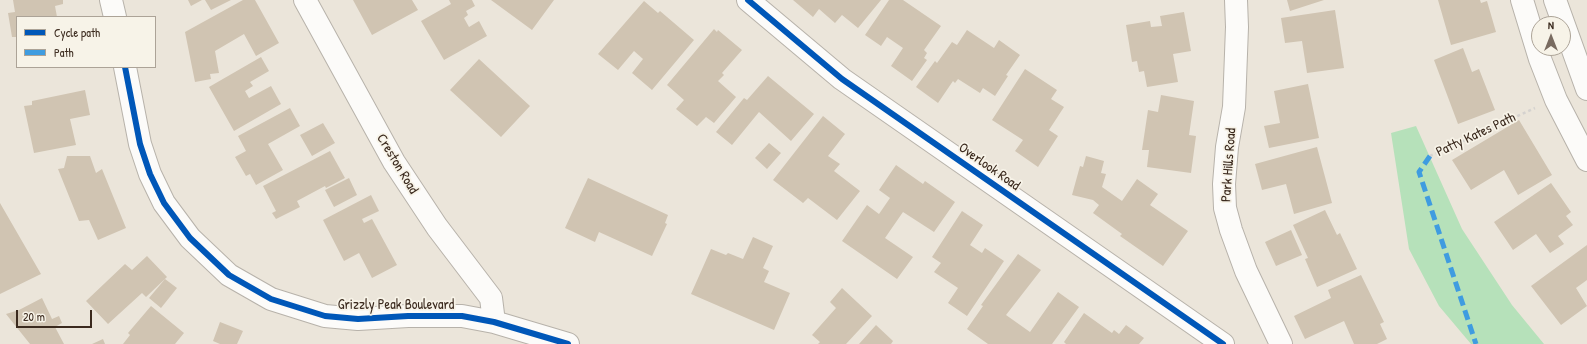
<!DOCTYPE html>
<html>
<head>
<meta charset="utf-8">
<style>
  body { margin:0 }
  #map { position:relative; width:1587px; height:344px; overflow:hidden; background:#ebe5da; font-family:"Patrick Hand",sans-serif }
  canvas { display:block }
  .legend { position:absolute; left:16px; top:16px; width:140px; height:52px; box-sizing:border-box; background:#f7f3e8; border:1px solid #aca397; margin:0; padding:5px 7px; list-style:none; font-size:12px; color:#3b2a1e }
  .legend li { display:flex; align-items:center; gap:8px; height:20px }
  .legend b { width:20px; border:1px solid #aca397 }
  .north { position:absolute; left:1531px; top:16px; width:40px; height:40px; box-sizing:border-box; background:#f7f3e8; border:1px solid #aca397; border-radius:50%; rotate:0deg; font-size:11px; font-weight:700; line-height:16px; text-align:center; color:#3b2a1e }
  .north::after { content:''; display:block; margin:auto; width:14px; height:18px; background:#796b60; clip-path:polygon(50% 0,100% 100%,50% 72%,0 100%) }
  .scale { position:absolute; left:16px; top:310px; width:76px; height:18px; box-sizing:border-box; border:2px solid #3b2a1e; border-top:0; padding-left:5px; font-size:12px; line-height:14px; white-space:nowrap; color:#3b2a1e; -webkit-text-stroke:3px #f7f3e8; paint-order:stroke }
</style>
</head>
<body>
<div id="map">
<canvas width="1587" height="344"></canvas>
<ul class="legend">
<li><b style="height:5px;background:#0057b8"></b>Cycle path</li>
<li><b style="height:5px;background:#3f9ce0"></b>Path</li>
</ul>
<div class="north">N</div>
<div class="scale">20 m</div>
</div>
<script>
const c = document.querySelector('canvas').getContext('2d');
c.lineJoin = 'round';
function paint(path, color) { c.fillStyle = color; c.fill(path, 'evenodd'); }
const shape = rows => new Path2D(rows.map(r => 'M' + r).join(''));
function trace(path, color, width, dash) { c.strokeStyle = color; c.lineWidth = width; c.lineCap = dash ? 'butt' : 'round'; c.setLineDash(dash || []); c.stroke(path); }
function drawText(font, color, halo, rows, align = 'center') {
  c.font = font + ' "Patrick Hand",sans-serif'; c.lineWidth = 3.5; c.setLineDash([]); c.textBaseline = 'middle'; c.strokeStyle = halo; c.fillStyle = color; for (const [text, x, y, turn = 0] of rows) {
    c.save(); c.translate(x, y); c.rotate((+turn || 0) * Math.PI / 180); c.textAlign = isNaN(turn) ? turn : align; if (halo) c.strokeText(text, 0, 0); c.fillText(text, 0, 0); c.restore();
  }
}
const green = shape([
  [1416,126,1462,229,1512,305,1544,344,1471,344,1439,306,1409,249,1391,133]
]);
const building = shape([
  [13,0,63,0,63,4,55,6,57,17,17,17,17,37,12,37,8,13,15,12],
  [188,0,202,0,191,6],
  [205,0,231,0,211,10],
  [243,0,255,0,279,43,256,56,244,34,215,51,219,73,210,74,211,79,195,82,185,32],
  [353,0,412,0,418,10,372,35],
  [449,0,472,0,475,6,466,11,468,15,464,18,469,27,479,21,487,36,444,60,421,21,451,4],
  [491,0,554,0,532,30],
  [793,0,881,0,858,28,842,15,835,23,819,9,813,17],
  [889,0,903,0,941,26,924,50,927,53,924,58,927,60,912,81,891,66,903,48,887,37,881,46,865,35],
  [1287,0,1324,0,1290,11],
  [1438,0,1480,0,1481,3,1487,1,1496,32,1451,45],
  [644,1,658,13,660,11,694,40,652,90,632,73,643,59,634,51,618,70,598,54],
  [1335,10,1344,68,1307,73,1302,41,1285,43,1281,18],
  [1184,12,1191,51,1173,54,1178,82,1147,87,1144,71,1139,72,1137,61,1132,62,1126,25,1150,21,1151,27,1162,26,1160,16],
  [714,29,717,32,718,30,742,50,722,73,724,75,718,81,736,97,714,123,706,117,697,126,676,109,684,100,667,85],
  [967,30,994,48,999,40,1020,55,1006,75,1008,76,995,96,983,88,980,93,958,79,955,83,953,81,938,103,916,87,935,61,937,63,952,42,957,45],
  [1463,48,1472,72,1479,69,1495,110,1458,124,1434,60],
  [261,57,269,71,250,82,253,86,245,91,249,98,271,86,281,104,234,131,209,87],
  [479,59,530,106,501,137,450,90],
  [1025,69,1057,90,1051,99,1064,107,1049,130,1058,136,1038,167,1015,151,1023,140,992,120],
  [768,76,814,114,791,141,759,112,732,145,716,132,744,98,747,100],
  [1308,84,1319,138,1269,148,1264,126,1280,123,1274,91],
  [85,90,90,115,70,119,76,145,34,153,24,106,32,105,32,101],
  [1161,95,1194,101,1189,135,1196,136,1191,173,1147,167,1149,150,1142,150,1148,110,1158,112],
  [290,108,300,126,268,144,283,170,256,185,250,174,246,176,235,157,246,151,238,136],
  [823,116,845,134,828,156,840,164,834,171,860,191,837,220,808,198,803,203,773,180],
  [1519,120,1552,175,1518,195,1504,170,1471,190,1452,160],
  [323,123,335,143,312,156,300,135],
  [769,143,781,153,767,169,755,158],
  [1317,147,1332,203,1294,214,1286,184,1262,190,1255,164],
  [330,151,345,178,326,188,325,186,297,201,300,207,276,219,272,213,276,211,263,186],
  [67,156,90,156,96,173,102,169,126,228,98,240,89,220,79,221,58,169,64,168],
  [1086,156,1104,161,1101,173,1106,174,1102,187,1122,201,1137,179,1158,194,1150,205,1188,231,1163,266,1120,236,1122,234,1093,213,1099,205,1093,200,1072,195,1080,166,1083,167],
  [896,165,923,184,925,181,955,202,934,232,903,212,885,238,913,257,897,279,842,241,867,205,879,214,890,198,879,190],
  [349,178,357,195,334,207,325,190],
  [588,178,668,215,665,223,667,224,652,256,599,232,595,242,565,228],
  [1551,183,1571,212,1566,216,1573,225,1558,236,1564,244,1550,253,1536,234,1513,250,1494,222],
  [371,195,379,211,362,219,364,223,372,219,397,265,372,278,359,253,344,261,323,220],
  [0,203,41,274,0,294],
  [1325,210,1337,235,1340,233,1357,269,1317,287,1305,259,1308,258,1293,225],
  [962,211,983,225,970,245,982,253,985,248,1004,261,967,316,948,303,958,288,934,272,941,263,932,257],
  [1291,230,1302,255,1276,266,1265,242],
  [753,237,773,246,763,268,769,271,764,282,790,293,774,330,691,294,711,249,726,255,728,253,743,259],
  [1587,245,1587,280,1576,288,1587,306,1561,325,1531,286],
  [1018,254,1041,270,1006,315,1030,332,1058,292,1079,307,1052,344,988,344,967,329,983,306,981,305],
  [147,256,167,277,146,297,142,293,108,324,86,301,125,264,132,270],
  [1361,275,1384,322,1380,324,1387,339,1377,344,1354,344,1344,321,1305,339,1294,316,1331,298,1328,290],
  [165,279,177,288,161,308,149,298],
  [842,288,872,316,846,344,818,344,820,342,812,335,836,308,830,302],
  [42,298,52,319,59,316,62,323,55,327,64,344,30,344,6,314,19,310],
  [151,306,184,333,175,344,123,344,130,335,128,333],
  [1084,313,1112,333,1114,330,1119,334,1126,325,1144,338,1139,344,1066,344,1064,342],
  [220,322,243,331,237,344,220,344,213,341],
  [876,325,893,341,891,344,859,344],
  [103,339,105,344,92,344]
]);
const path = shape([
  [1430,156,1535,108]
]);
const minor = shape([
  [111,0,115,17],
  [305,0,394,162,437,227,491,298,494,322],
  [748,0,842,79,1223,344],
  [1236,0,1237,27,1234,107,1227,147,1224,184,1225,208,1231,230,1246,271,1281,344],
  [1522,0,1540,59,1556,100,1587,160],
  [1555,0,1587,89],
  [125,67,140,144,150,174,164,203,190,238,229,275,271,299,325,316,358,319,408,316,462,316,494,322,568,344]
]);
const quiet = shape([
  [1430,156,1419,172,1476,344]
]);
const cycleway = shape([
  [748,0,842,79,1223,344],
  [125,67,140,144,150,174,164,203,190,238,229,275,271,299,325,316,358,319,408,316,462,316,494,322,568,344]
]);
const streetNames = [
  ["Patty Kates Path",1476,135,-25],
  ["Creston Road",397,164,59],
  ["Park Hills Road",1229,165,-86],
  ["Overlook Road",989,167,35],
  ["Grizzly Peak Boulevard",396,305]
];
paint(green, '#b6e1ba');
paint(building, '#d0c4b2');
trace(minor, '#b7b2aa', 24);
trace(path, '#d5d2cf', 2.5, [3, 3]);
trace(minor, '#fcfbf9', 22);
trace(quiet, '#3f9ce0', 5, [10, 5]);
trace(cycleway, '#0057b8', 6);
drawText('14px', '#3b2a1e', '#f7f3e8', streetNames);
</script>
</body>
</html>
